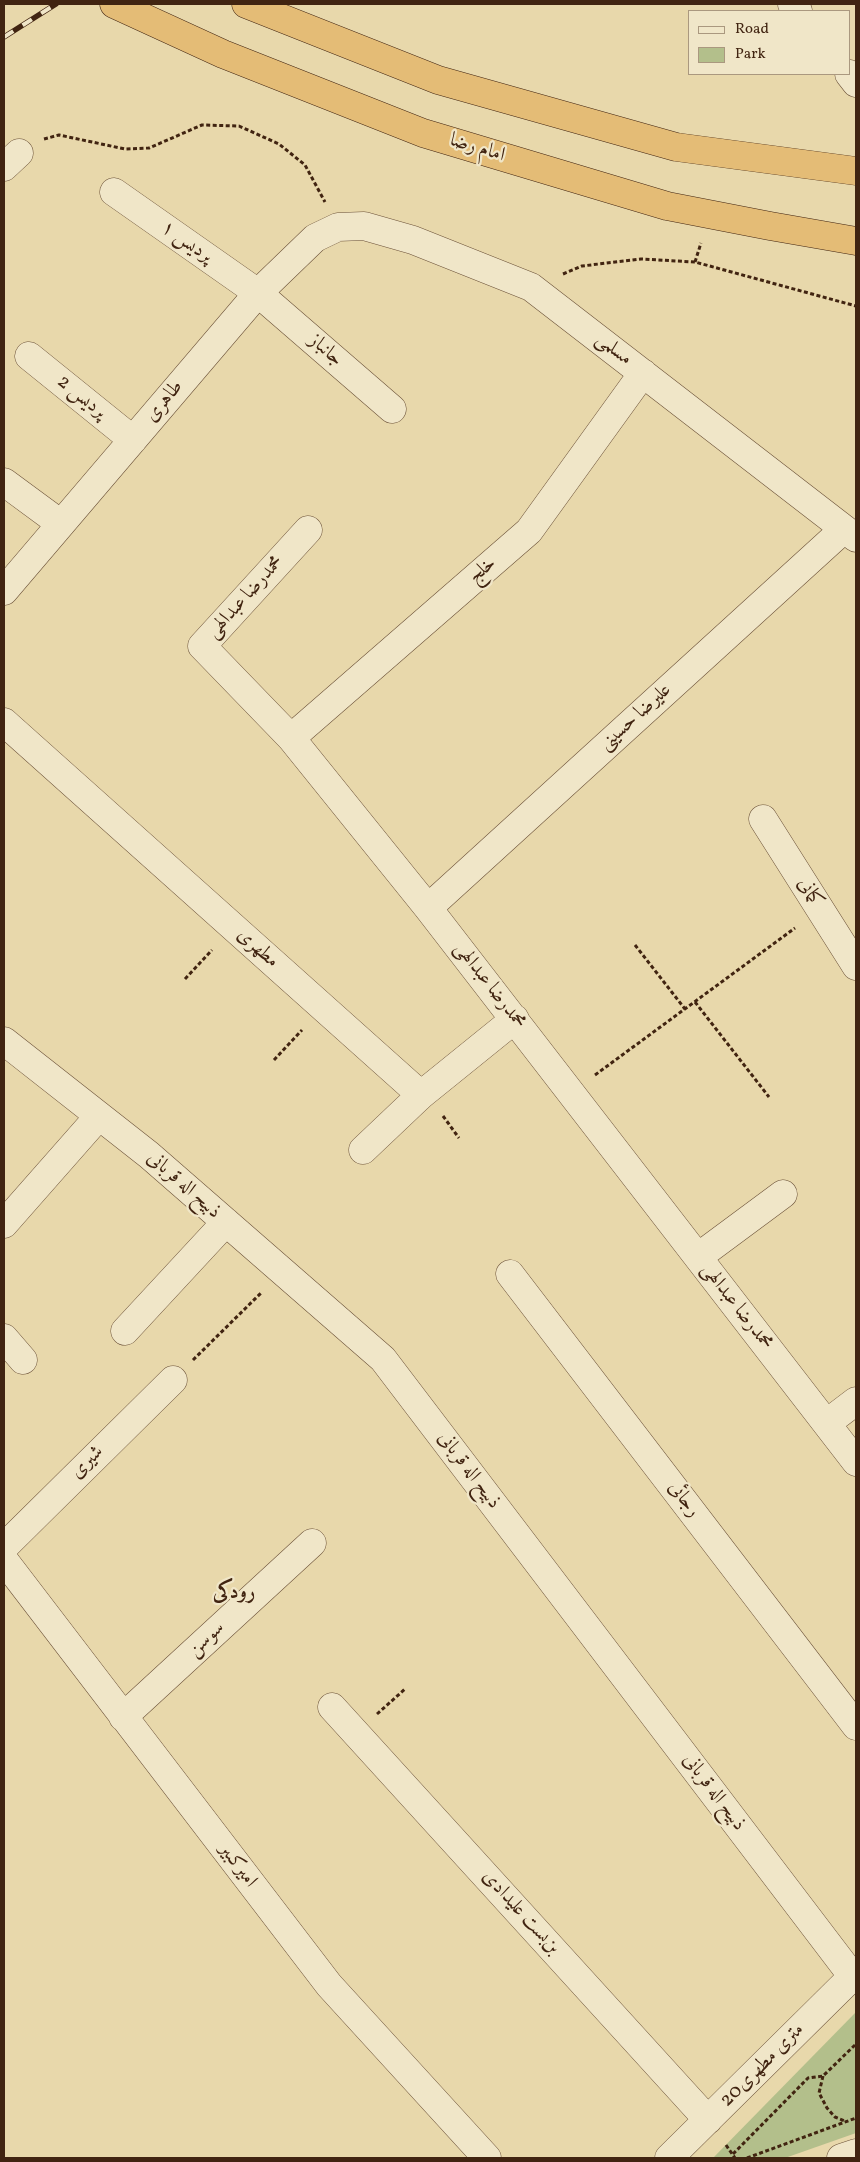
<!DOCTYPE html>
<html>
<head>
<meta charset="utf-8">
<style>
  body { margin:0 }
  #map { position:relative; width:860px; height:2162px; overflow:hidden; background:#e8d8ab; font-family:Vollkorn,serif }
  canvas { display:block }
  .frame { position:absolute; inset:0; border:5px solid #412411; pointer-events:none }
  .legend { position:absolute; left:688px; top:10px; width:162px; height:65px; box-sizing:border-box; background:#f0e6c8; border:1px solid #aa987f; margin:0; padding:6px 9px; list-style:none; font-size:15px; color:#412411 }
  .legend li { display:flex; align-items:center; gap:10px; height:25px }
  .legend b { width:25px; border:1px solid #aa987f }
</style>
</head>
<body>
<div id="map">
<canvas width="860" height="2162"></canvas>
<div class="frame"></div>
<ul class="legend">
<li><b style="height:6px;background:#f0e6c8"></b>Road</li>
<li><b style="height:14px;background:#b3bf8b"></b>Park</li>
</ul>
</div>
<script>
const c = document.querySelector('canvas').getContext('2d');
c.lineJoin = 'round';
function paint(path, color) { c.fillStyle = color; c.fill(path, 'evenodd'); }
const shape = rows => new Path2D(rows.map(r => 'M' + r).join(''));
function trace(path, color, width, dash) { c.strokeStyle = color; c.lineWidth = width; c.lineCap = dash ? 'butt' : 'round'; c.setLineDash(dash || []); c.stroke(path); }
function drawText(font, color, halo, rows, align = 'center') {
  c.font = font + ' Vollkorn,Amiri,serif'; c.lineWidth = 4.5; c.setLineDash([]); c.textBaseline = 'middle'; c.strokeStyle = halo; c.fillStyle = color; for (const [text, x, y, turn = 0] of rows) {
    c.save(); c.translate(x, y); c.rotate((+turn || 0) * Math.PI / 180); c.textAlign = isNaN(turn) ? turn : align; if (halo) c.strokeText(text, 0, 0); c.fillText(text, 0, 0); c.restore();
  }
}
const green = shape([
  [856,2012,856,2133,785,2158,713,2158]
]);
const path = shape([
  [44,139,59,135,125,149,149,148,202,125,239,126,279,144,305,165,325,202],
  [695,262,701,243],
  [563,274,582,266,641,259,695,262,856,306],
  [635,945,685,1009],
  [185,979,212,950],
  [695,1002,769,1097],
  [274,1060,302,1030],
  [595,1075,795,928],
  [443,1116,459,1138],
  [193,1360,262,1292],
  [377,1714,405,1689],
  [823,2076,819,2093,827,2108,835,2117,845,2121],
  [726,2145,735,2158],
  [733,2154,808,2078,823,2076,856,2044],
  [747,2158,856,2118]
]);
const minor = shape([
  [792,4,798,11],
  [849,74,856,83],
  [4,167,19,153],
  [114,192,258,293,392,409],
  [29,356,133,440],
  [4,482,61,524],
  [308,530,202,646,291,738,428,908,856,1462],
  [4,591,258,293,315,238,338,227,364,226,413,240,531,287,856,538],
  [4,722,421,1095],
  [291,738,529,531,643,373],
  [763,819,856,966],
  [428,908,844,529],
  [4,1041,149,1155,383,1359,853,1977],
  [363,1150,421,1095,515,1019],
  [4,1224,99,1116],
  [698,1257,783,1194],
  [510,1274,856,1726],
  [125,1331,226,1222],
  [4,1338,23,1360],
  [827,1423,856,1401],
  [4,1547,173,1380],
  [4,1560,329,1985,487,2158],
  [332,1707,708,2120],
  [123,1717,312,1543],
  [669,2158,856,1973],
  [841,2158,856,2153]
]);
const highway = shape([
  [114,4,223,54,423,133,667,206,770,226,856,241],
  [246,4,438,80,676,147,856,171]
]);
const rail = shape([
  [4,37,56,4]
]);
const streetNames = [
  ["امام رضا",477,149,17],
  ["پردیس ۱",186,243,35],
  ["مسلمی",613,350,38],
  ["جانباز",325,351,41],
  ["پردیس 2",81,398,39],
  ["طاهری",165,402,-50],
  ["خلج",483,571,-41],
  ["محمدرضا عبدالهی",246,598,-48],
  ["علیرضا حسینی",636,718,-42],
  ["کمانی",809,893,58],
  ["مطهری",257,949,42],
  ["محمدرضا عبدالهی",489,986,52],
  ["ذبیح اله قربانی",183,1186,41],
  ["محمدرضا عبدالهی",736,1307,52],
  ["شیری",88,1463,-45],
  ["ذبیح اله قربانی",468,1471,53],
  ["رجائی",683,1500,53],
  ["سوسن",207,1640,-43],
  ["ذبیح اله قربانی",713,1793,53],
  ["امیرکبیر",237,1866,53],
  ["بن‌بست علیدادی",520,1913,48],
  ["20متری مطهری",763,2066,-45]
];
const neighbourhoodNames = [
  ["رودکی",234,1594]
];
paint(green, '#b3bf8b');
trace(minor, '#6b5138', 29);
trace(highway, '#412411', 29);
trace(path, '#412411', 3, [4, 2.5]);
trace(minor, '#f0e6c8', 28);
trace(highway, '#e4bc76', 28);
trace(rail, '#412411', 5.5);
trace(rail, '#f0e6c8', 4, [11]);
drawText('20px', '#412411', '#f0e6c8', streetNames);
drawText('bold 21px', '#412411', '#f0e6c8', neighbourhoodNames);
</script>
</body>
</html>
